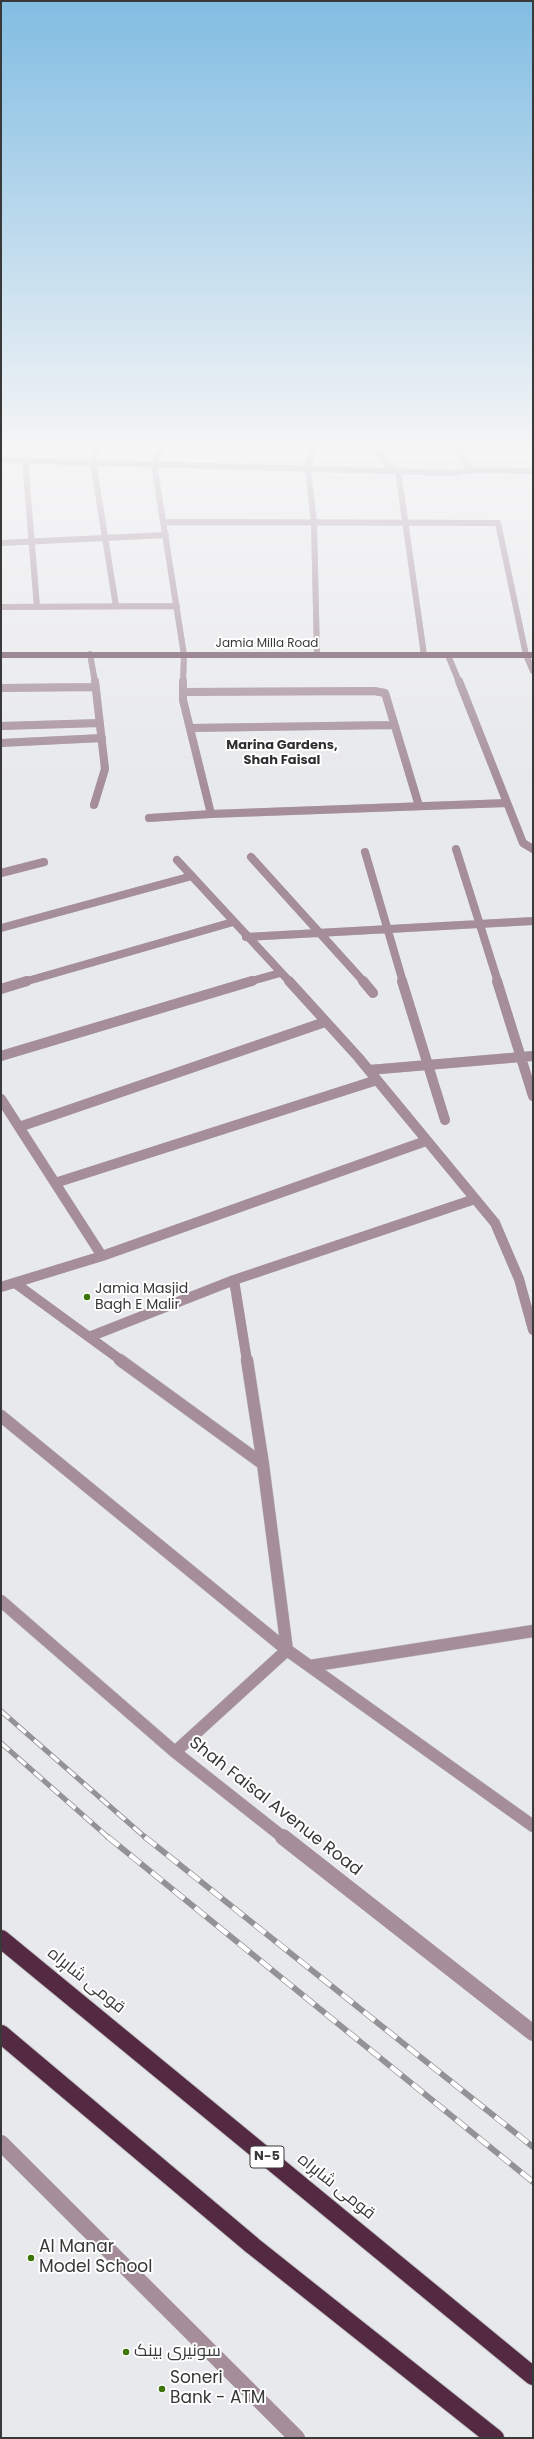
<!DOCTYPE html>
<html>
<head>
<meta charset="utf-8">
<style>
  body { margin:0 }
  #map { position:relative; width:534px; height:2439px; overflow:hidden; background:#e8e9ec; font-family:Poppins,sans-serif }
  canvas { display:block }
  .frame { position:absolute; inset:0; border:2px solid #39393a; pointer-events:none }
</style>
</head>
<body>
<div id="map">
<canvas width="534" height="2439"></canvas>
<div class="frame"></div>
</div>
<script>
const c = document.querySelector('canvas').getContext('2d');
c.lineJoin = 'round';
const shape = rows => new Path2D(rows.map(r => 'M' + r).join(''));
function trace(path, color, width, dash) { c.strokeStyle = color; c.lineWidth = width; c.lineCap = dash ? 'butt' : 'round'; c.setLineDash(dash || []); c.stroke(path); }
function drawText(font, color, halo, rows, align = 'center') {
  c.font = font + ' Poppins,Cairo,sans-serif'; c.lineWidth = 4; c.setLineDash([]); c.textBaseline = 'middle'; c.strokeStyle = halo; c.fillStyle = color; for (const [text, x, y, turn = 0] of rows) {
    c.save(); c.translate(x, y); c.rotate((+turn || 0) * Math.PI / 180); c.textAlign = isNaN(turn) ? turn : align; if (halo) c.strokeText(text, 0, 0); c.fillText(text, 0, 0); c.restore();
  }
}
const minorFar4 = shape([
  [96,444,93,462,116,606],
  [162,444,154,464,184,655,183,682],
  [313,444,308,469,314,523,317,655],
  [374,444,390,468,398,471,424,655],
  [451,444,471,470],
  [458,453,467,444],
  [1,460,455,473,471,470,533,471],
  [25,460,37,607],
  [164,522,498,523,526,655,533,671],
  [1,543,166,535],
  [1,607,177,606],
  [90,654,95,682],
  [448,655,459,682]
]);
const minorFar3 = shape([
  [183,681,183,700,211,814,507,803],
  [459,681,523,843,533,849],
  [1,688,95,687],
  [183,692,374,691,385,693,419,806],
  [1,726,100,723],
  [190,728,393,725],
  [1,743,102,738],
  [94,805,105,769,95,681],
  [149,818,211,814],
  [456,849,498,982],
  [365,852,403,982],
  [251,857,364,982],
  [177,860,290,982],
  [1,873,44,862],
  [1,928,192,876],
  [246,937,533,921],
  [24,982,233,922],
  [248,982,280,973]
]);
const minorFar2 = shape([
  [289,981,358,1057,495,1223,519,1279,533,1330],
  [363,981,373,993],
  [402,981,445,1120],
  [497,981,533,1096],
  [1,989,27,981],
  [1,1056,252,981],
  [369,1070,533,1056],
  [1,1099,102,1256],
  [19,1127,325,1022],
  [55,1183,377,1080],
  [234,1280,247,1361],
  [15,1283,122,1361],
  [1,1287,102,1256,426,1141],
  [89,1337,234,1280,475,1199]
]);
const minorFar1 = shape([
  [120,1360,263,1464],
  [1,1416,287,1650,533,1826],
  [1,1601,175,1752,284,1838],
  [310,1666,533,1631],
  [175,1752,287,1650,263,1464,247,1360]
]);
const minor = shape([
  [283,1837,533,2033],
  [1,2143,297,2438]
]);
const major = shape([
  [1,655,533,655]
]);
const highway = shape([
  [1,1939,533,2376],
  [1,2034,253,2246,495,2438]
]);
const railFar1 = shape([
  [1,1711,146,1838],
  [1,1743,109,1838]
]);
const rail = shape([
  [108,1837,533,2182],
  [145,1837,533,2147]
]);
const markers = [
  [87,1297,4,"#3c7508"],
  [31,2258,4,"#3c7508"],
  [126,2352,4,"#3c7508"],
  [162,2389,4,"#3c7508"]
];
const farStreetnames = [
  ["Jamia Milla Road",267,644]
];
const farNeighbourhoodnames = [
  ["Marina Gardens,",282,746],
  ["Shah Faisal",282,761]
];
const shields = [
  [267,2157,34]
];
const shieldNames = [
  ["N-5",267,2157]
];
const poiNames = [
  ["Jamia Masjid",95,1289],
  ["Bagh E Malir",95,1305]
];
const nearStreetnames = [
  ["Shah Faisal Avenue Road",275,1807,38],
  ["قومی شاہراہ",86,1981,39],
  ["قومی شاہراہ",336,2187,39]
];
const nearPoinames = [
  ["Al Manar",39,2248],
  ["Model School",39,2268],
  ["سونیری بینک",134,2352],
  ["Soneri",170,2379],
  ["Bank - ATM",170,2399]
];
trace(minorFar4, '#c5c6c8', 6);
trace(minorFar3, '#c5c6c8', 8);
trace(minorFar2, '#c5c6c8', 10);
trace(minorFar1, '#c5c6c8', 13);
trace(minor, '#c5c6c8', 16);
trace(major, '#c5c6c8', 6);
trace(highway, '#c5c6c8', 20);
trace(minorFar4, '#a58e9a', 6);
trace(minorFar3, '#a58e9a', 8);
trace(minorFar2, '#a58e9a', 10);
trace(minorFar1, '#a58e9a', 12);
trace(minor, '#a58e9a', 16);
trace(major, '#6a4459', 6);
trace(highway, '#542942', 18);
trace(railFar1, '#939395', 5);
trace(rail, '#939395', 6);
trace(railFar1, '#fff', 3.5, [11]);
trace(rail, '#fff', 4.5, [14]);
const sky = c.createLinearGradient(0, 0, 0, 785);
sky.addColorStop(0, '#81bde2');
sky.addColorStop(0.57, '#f5f5f6');
sky.addColorStop(1, '#f5f5f600');
c.fillStyle = sky;
c.fillRect(0, 0, 534, 785);
for (const [x, y, r, color] of markers) { const dot = new Path2D(); dot.arc(x, y, r, 0, 2 * Math.PI); c.fillStyle = color; c.fill(dot); trace(dot, '#fff', 1.5); }
drawText('12px', '#39393a', '#fff', farStreetnames);
drawText('bold 13px', '#2f3031', '#fff', farNeighbourhoodnames);
for (const [x, y, w] of shields) { const box = new Path2D(); box.roundRect(x - w / 2, y - 11, w, 22, 3); c.fillStyle = '#fff'; c.fill(box); trace(box, '#39393a', 1); }
drawText('bold 13px', '#39393a', null, shieldNames);
drawText('14px', '#39393a', '#fff', poiNames, 'left');
drawText('17px', '#39393a', '#fff', nearStreetnames);
drawText('17px', '#39393a', '#fff', nearPoinames, 'left');
</script>
</body>
</html>
